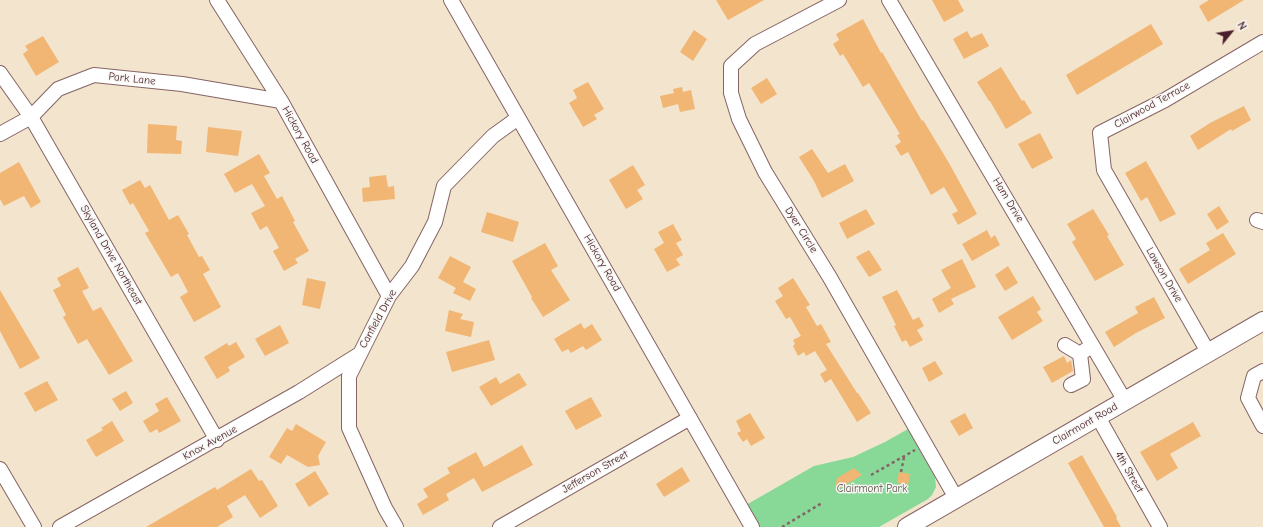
<!DOCTYPE html>
<html>
<head>
<meta charset="utf-8">
<style>
  body { margin:0 }
  #map { position:relative; width:1263px; height:527px; overflow:hidden; background:#f3e4cd; font-family:"Comic Neue",sans-serif }
  canvas { display:block }
  .north { position:absolute; left:1211px; top:12px; width:40px; height:40px; -webkit-text-stroke:3px #f6f6f2; paint-order:stroke; rotate:60deg; font-size:11px; font-weight:700; line-height:16px; text-align:center; color:#4a1f2b }
  .north::after { content:''; display:block; margin:auto; width:14px; height:18px; background:#4a1f2b; clip-path:polygon(50% 0,100% 100%,50% 72%,0 100%) }
</style>
</head>
<body>
<div id="map">
<canvas width="1263" height="527"></canvas>
<div class="north">N</div>
</div>
<script>
const c = document.querySelector('canvas').getContext('2d');
c.lineJoin = 'round';
function paint(path, color) { c.fillStyle = color; c.fill(path, 'evenodd'); }
const shape = rows => new Path2D(rows.map(r => 'M' + r).join(''));
function trace(path, color, width, dash) { c.strokeStyle = color; c.lineWidth = width; c.lineCap = dash ? 'butt' : 'round'; c.setLineDash(dash || []); c.stroke(path); }
function drawText(font, color, halo, rows, align = 'center') {
  c.font = font + ' "Comic Neue",sans-serif'; c.lineWidth = 3; c.setLineDash([]); c.textBaseline = 'middle'; c.strokeStyle = halo; c.fillStyle = color; for (const [text, x, y, turn = 0] of rows) {
    c.save(); c.translate(x, y); c.rotate((+turn || 0) * Math.PI / 180); c.textAlign = isNaN(turn) ? turn : align; if (halo) c.strokeText(text, 0, 0); c.fillText(text, 0, 0); c.restore();
  }
}
const green = shape([
  [908,429,935,477,936,487,932,495,928,499,879,527,760,527,746,505,814,466,853,457,885,442]
]);
const building = shape([
  [716,0,764,0,728,20],
  [932,0,958,0,964,11,944,22],
  [1209,0,1244,0,1208,22,1199,6],
  [863,19,881,53,882,52,922,121,923,120,949,163,977,214,958,225,952,214,958,211,944,187,931,195,908,152,901,156,895,146,901,142,897,135,900,134,874,91,869,83,863,87,843,54,840,56,833,44,839,40,836,34],
  [1151,24,1163,44,1077,95,1066,75],
  [694,30,707,39,693,61,680,52],
  [967,31,971,38,982,33,989,46,964,59,953,39],
  [43,36,59,62,36,76,23,54,28,50,25,46],
  [1001,67,1022,101,1024,100,1032,113,1006,129,990,101,989,101,977,82],
  [767,78,777,94,761,104,751,88],
  [588,82,604,109,594,115,597,119,583,127,569,103,577,98,573,90],
  [682,87,683,92,691,90,695,109,680,112,678,104,663,108,660,96,674,93,673,89],
  [1244,106,1251,120,1232,131,1231,129,1198,150,1190,136,1210,123],
  [148,124,177,126,176,140,182,141,181,154,147,153],
  [208,127,242,131,238,156,206,152],
  [1040,133,1053,158,1032,169,1018,144],
  [812,149,828,173,845,164,854,181,822,198,814,181,799,157],
  [259,154,270,173,264,176,277,199,282,196,295,221,293,222,309,251,295,259,298,263,284,271,273,251,279,248,267,226,260,230,251,213,265,206,252,184,235,193,224,174],
  [1146,161,1176,214,1160,222,1147,197,1141,201,1125,173],
  [19,162,41,202,31,208,24,196,4,206,0,199,0,173],
  [633,165,645,185,637,190,643,199,626,209,609,180],
  [386,175,388,187,394,186,395,199,363,202,362,188,370,187,369,177],
  [140,180,145,188,150,185,169,220,178,215,189,234,187,235,199,257,202,256,210,270,203,274,221,307,194,322,180,297,188,292,178,273,171,277,145,233,149,231,133,203,130,205,122,190],
  [1219,206,1229,222,1217,230,1207,214],
  [866,209,875,224,847,239,839,223],
  [1093,209,1109,235,1107,236,1124,265,1095,281,1072,242,1076,239,1067,224],
  [487,212,519,222,513,242,481,232],
  [673,224,682,240,676,243,683,255,676,259,680,265,667,272,654,249,664,243,658,232],
  [987,230,991,238,995,235,1000,245,972,261,962,244],
  [1223,233,1236,254,1188,284,1179,269,1210,250,1206,243],
  [545,243,558,266,551,270,570,300,543,317,531,298,532,297,512,261],
  [869,250,882,270,869,277,856,257],
  [450,256,471,267,463,282,476,289,470,301,453,293,456,288,438,278],
  [962,259,976,287,951,299,954,304,939,313,932,299,951,288,941,270],
  [1008,266,1018,283,1005,291,995,275],
  [78,267,89,288,82,291,93,311,101,307,133,361,109,375,87,339,78,344,63,317,66,315,53,290,61,286,57,278],
  [307,278,326,282,320,309,302,305],
  [793,278,810,305,806,307,817,326,821,324,831,342,826,344,857,393,858,393,871,413,857,422,831,379,825,383,820,374,827,370,815,351,806,356,804,352,798,356,793,346,795,344,793,340,801,336,790,317,786,319,775,301,783,296,778,288],
  [0,290,40,358,20,369,0,331],
  [897,290,913,320,919,317,924,326,917,330,923,340,910,347,906,340,902,342,894,326,896,325,882,297],
  [1033,296,1041,309,1037,312,1043,321,1012,340,998,317],
  [1154,297,1165,318,1136,333,1114,347,1105,332,1138,313,1135,307],
  [449,310,463,314,460,319,474,322,471,337,445,331],
  [581,323,584,329,592,324,602,340,586,350,583,346,571,353,568,349,562,352,554,339],
  [280,325,289,343,265,356,255,339],
  [489,340,495,360,452,372,446,352],
  [236,342,245,357,228,367,230,371,217,379,204,357,227,343,229,346],
  [1064,356,1067,363,1071,360,1073,371,1052,383,1043,367],
  [935,361,943,374,929,382,922,368],
  [519,373,527,385,491,406,479,387,496,377,500,384],
  [47,381,58,400,35,412,24,393],
  [126,391,133,403,120,411,112,399],
  [167,397,181,421,159,433,157,429,150,433,143,421,159,411,155,404],
  [591,397,602,416,576,430,565,411],
  [750,413,765,438,751,446,747,439,743,442,737,433,741,431,736,421],
  [965,413,973,428,959,436,950,421],
  [112,421,124,441,96,457,86,440,103,430,101,428],
  [1193,422,1201,436,1170,454,1178,468,1157,481,1140,452],
  [296,424,326,442,318,456,320,465,308,467,287,455,281,464,269,457,287,428,292,431],
  [522,445,533,465,482,492,474,478,446,494,449,500,423,515,417,504,428,497,423,489,450,473,447,468,476,452,484,467],
  [1082,455,1117,517,1116,518,1121,527,1104,527,1068,463],
  [682,467,690,481,664,497,656,484],
  [854,468,862,475,835,491,837,478],
  [251,469,259,481,262,480,278,506,260,518,245,495,227,506,233,517,217,527,146,527,215,487,217,490],
  [315,471,329,494,309,507,295,484],
  [899,472,910,474,908,485,897,483]
]);
const path = shape([
  [901,472,904,457],
  [871,475,915,450],
  [782,527,822,503]
]);
const minor = shape([
  [217,0,281,101,389,296],
  [451,0,752,527],
  [839,0,755,44,731,66,731,93,739,119,765,172,829,276,956,498],
  [889,0,1125,401],
  [0,73,31,117,217,440],
  [0,134,31,117,58,89,94,75,182,84,281,101],
  [1257,220,1263,222],
  [1065,345,1080,354,1087,349],
  [1208,352,1104,170,1100,133,1165,100,1263,42],
  [1263,371,1254,376,1248,398,1263,426],
  [1071,385,1083,379,1080,354],
  [1098,417,1160,527],
  [0,469,34,527],
  [60,527,299,392,358,355],
  [396,527,385,508,349,428,349,376,389,296,412,266,435,222,444,186,493,136,518,118],
  [500,527,690,418]
]);
const major = shape([
  [907,527,1263,321]
]);
const streetNames = [
  ["Park Lane",132,79,6],
  ["Clairwood Terrace",1152,105,-29],
  ["Hickory Road",300,135,61],
  ["Ham Drive",1008,200,59],
  ["Dyer Circle",801,230,58],
  ["Skyland Drive Northeast",111,255,60],
  ["Hickory Road",602,263,60],
  ["Lawson Drive",1164,275,60],
  ["Canfield Drive",378,319,-61],
  ["Clairmont Road",1085,424,-30],
  ["Knox Avenue",210,443,-29],
  ["Jefferson Street",595,472,-30],
  ["4th Street",1129,472,60]
];
const parkNames = [
  ["Clairmont Park",872,489]
];
paint(green, '#88d898');
paint(building, '#f1b673');
trace(minor, '#856464', 16);
trace(major, '#856464', 20);
trace(path, '#856464', 2.5, [3, 3]);
trace(minor, '#fff', 14);
trace(major, '#fff', 18);
drawText('11px', '#4a1f2b', '#f6f6f2', streetNames);
drawText('11px', '#5d564c', '#f6f6f2', parkNames);
</script>
</body>
</html>
